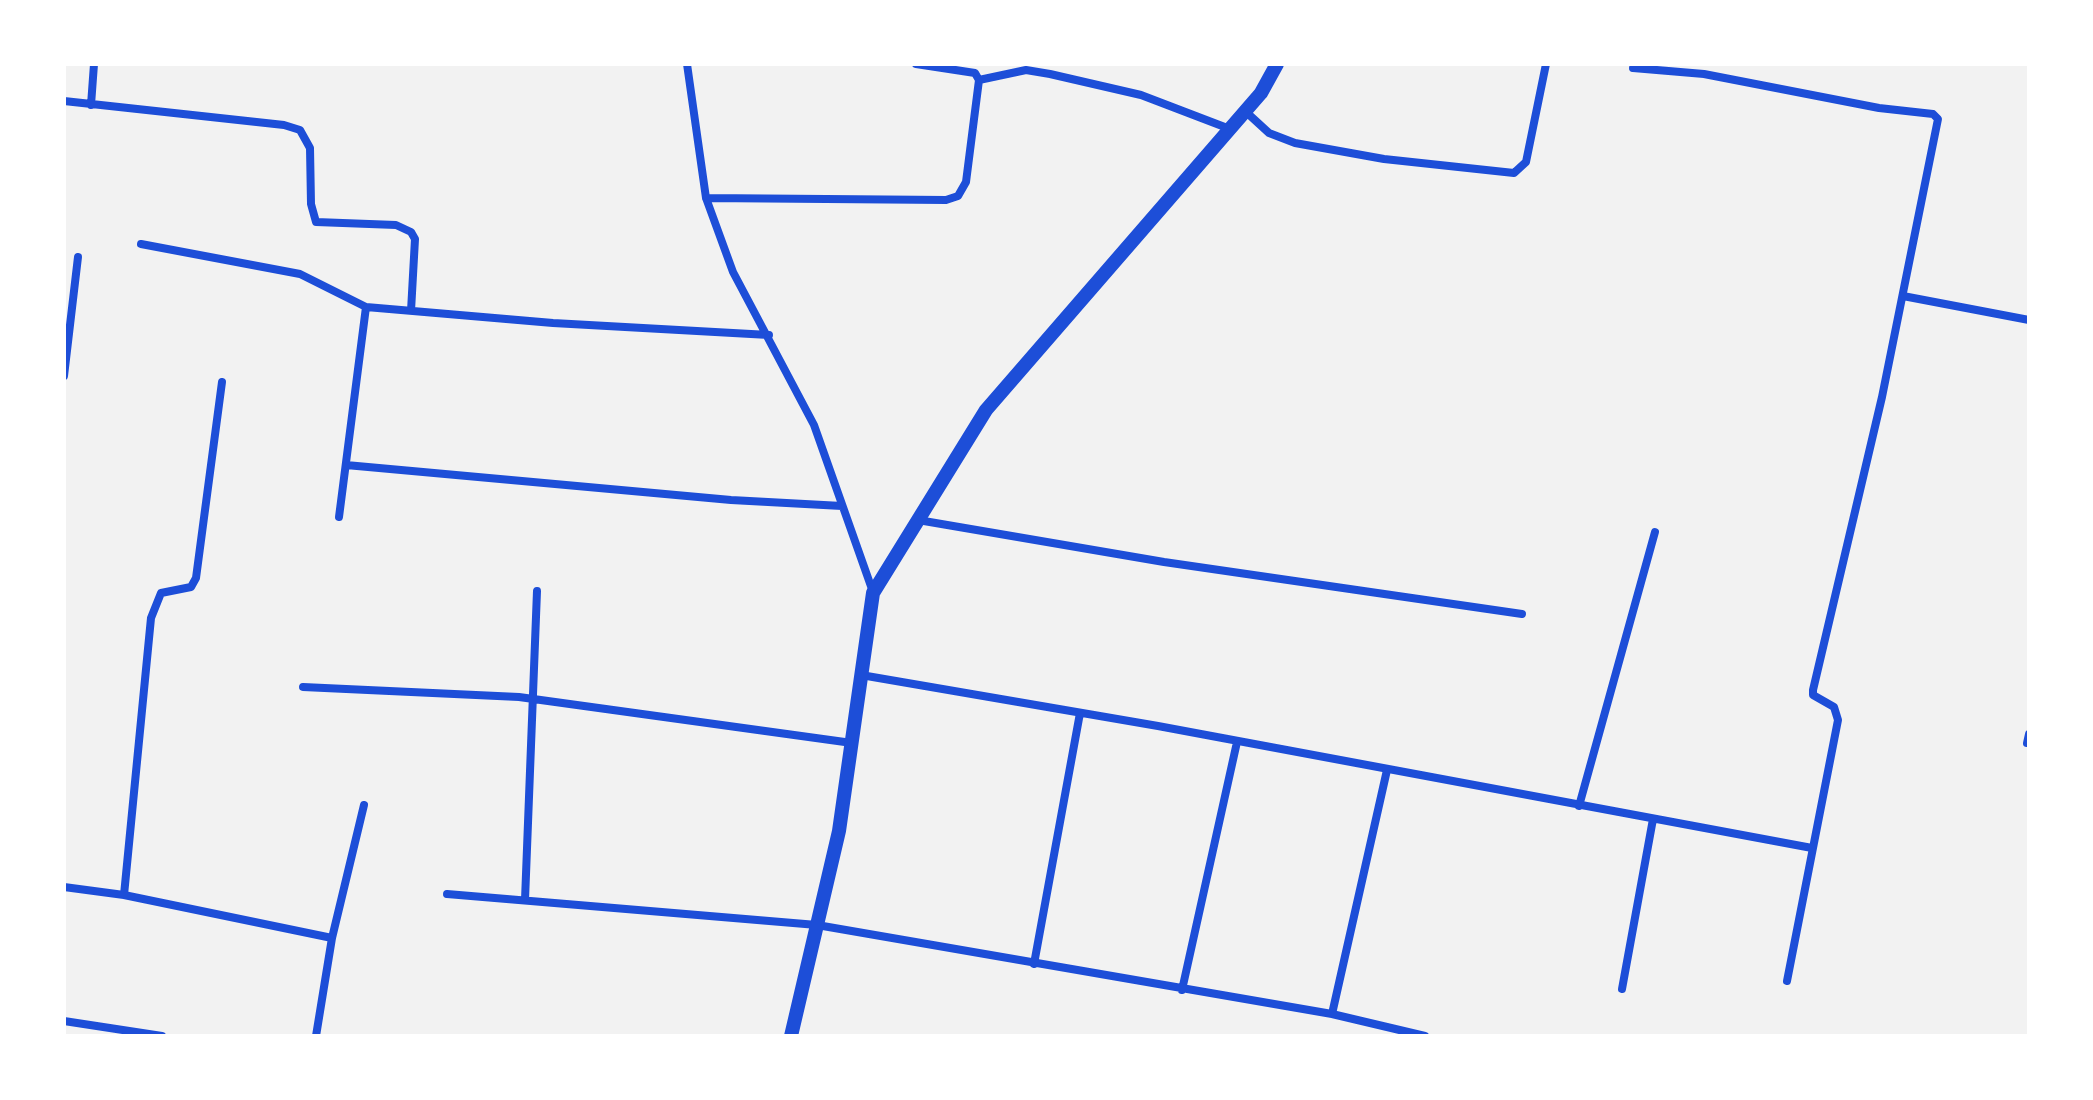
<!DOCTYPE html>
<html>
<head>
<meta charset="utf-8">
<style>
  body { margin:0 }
  #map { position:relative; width:2093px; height:1100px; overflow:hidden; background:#f2f2f2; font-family:"Fira Sans",sans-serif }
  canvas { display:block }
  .frame { position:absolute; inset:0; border:66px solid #fff; pointer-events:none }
</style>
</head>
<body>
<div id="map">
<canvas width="2093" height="1100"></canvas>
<div class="frame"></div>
</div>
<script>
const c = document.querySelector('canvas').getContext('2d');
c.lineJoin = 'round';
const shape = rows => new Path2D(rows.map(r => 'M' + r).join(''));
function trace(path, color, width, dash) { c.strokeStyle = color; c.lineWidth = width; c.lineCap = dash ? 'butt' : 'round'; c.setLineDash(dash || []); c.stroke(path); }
const minor = shape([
  [687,64,706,198,733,272,814,425,873,592],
  [1633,68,1704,74,1879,108,1933,114,1938,119,1882,397,1813,690,1813,695,1834,707,1838,720,1787,981],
  [979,80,1026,70,1050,74,1141,95,1230,129],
  [64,101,284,125,300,130,310,148,311,204,316,222,396,225,411,232,415,239,411,311],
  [91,105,94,64],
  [1245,111,1269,133,1295,143,1384,159,1514,173,1526,162,1546,64],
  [706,198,946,200,958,196,966,182,979,80,975,73,916,64],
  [141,244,300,274,366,307,553,323,769,335],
  [1903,296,2029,320],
  [64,376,78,257],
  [222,382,196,578,191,587,161,593,151,618,124,895,332,938],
  [346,465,731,500,842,506],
  [339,517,366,307],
  [918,520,1164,562,1522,614],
  [861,675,1158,726,1812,848],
  [303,687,519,697,852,743],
  [2027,743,2029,734],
  [1579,806,1655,532],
  [64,887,124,895],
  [447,894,817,925,1332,1014,1425,1036],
  [525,900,537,591],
  [1034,964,1080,713],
  [1622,989,1653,819],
  [1182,990,1237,742],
  [1332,1014,1387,770],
  [64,1021,162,1036],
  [316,1036,332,938,364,805]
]);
const tertiary = shape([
  [791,1036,839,831,873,593,986,410,1261,93,1277,64]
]);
trace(minor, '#1d4ed8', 8);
trace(tertiary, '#1d4ed8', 14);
</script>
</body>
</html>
